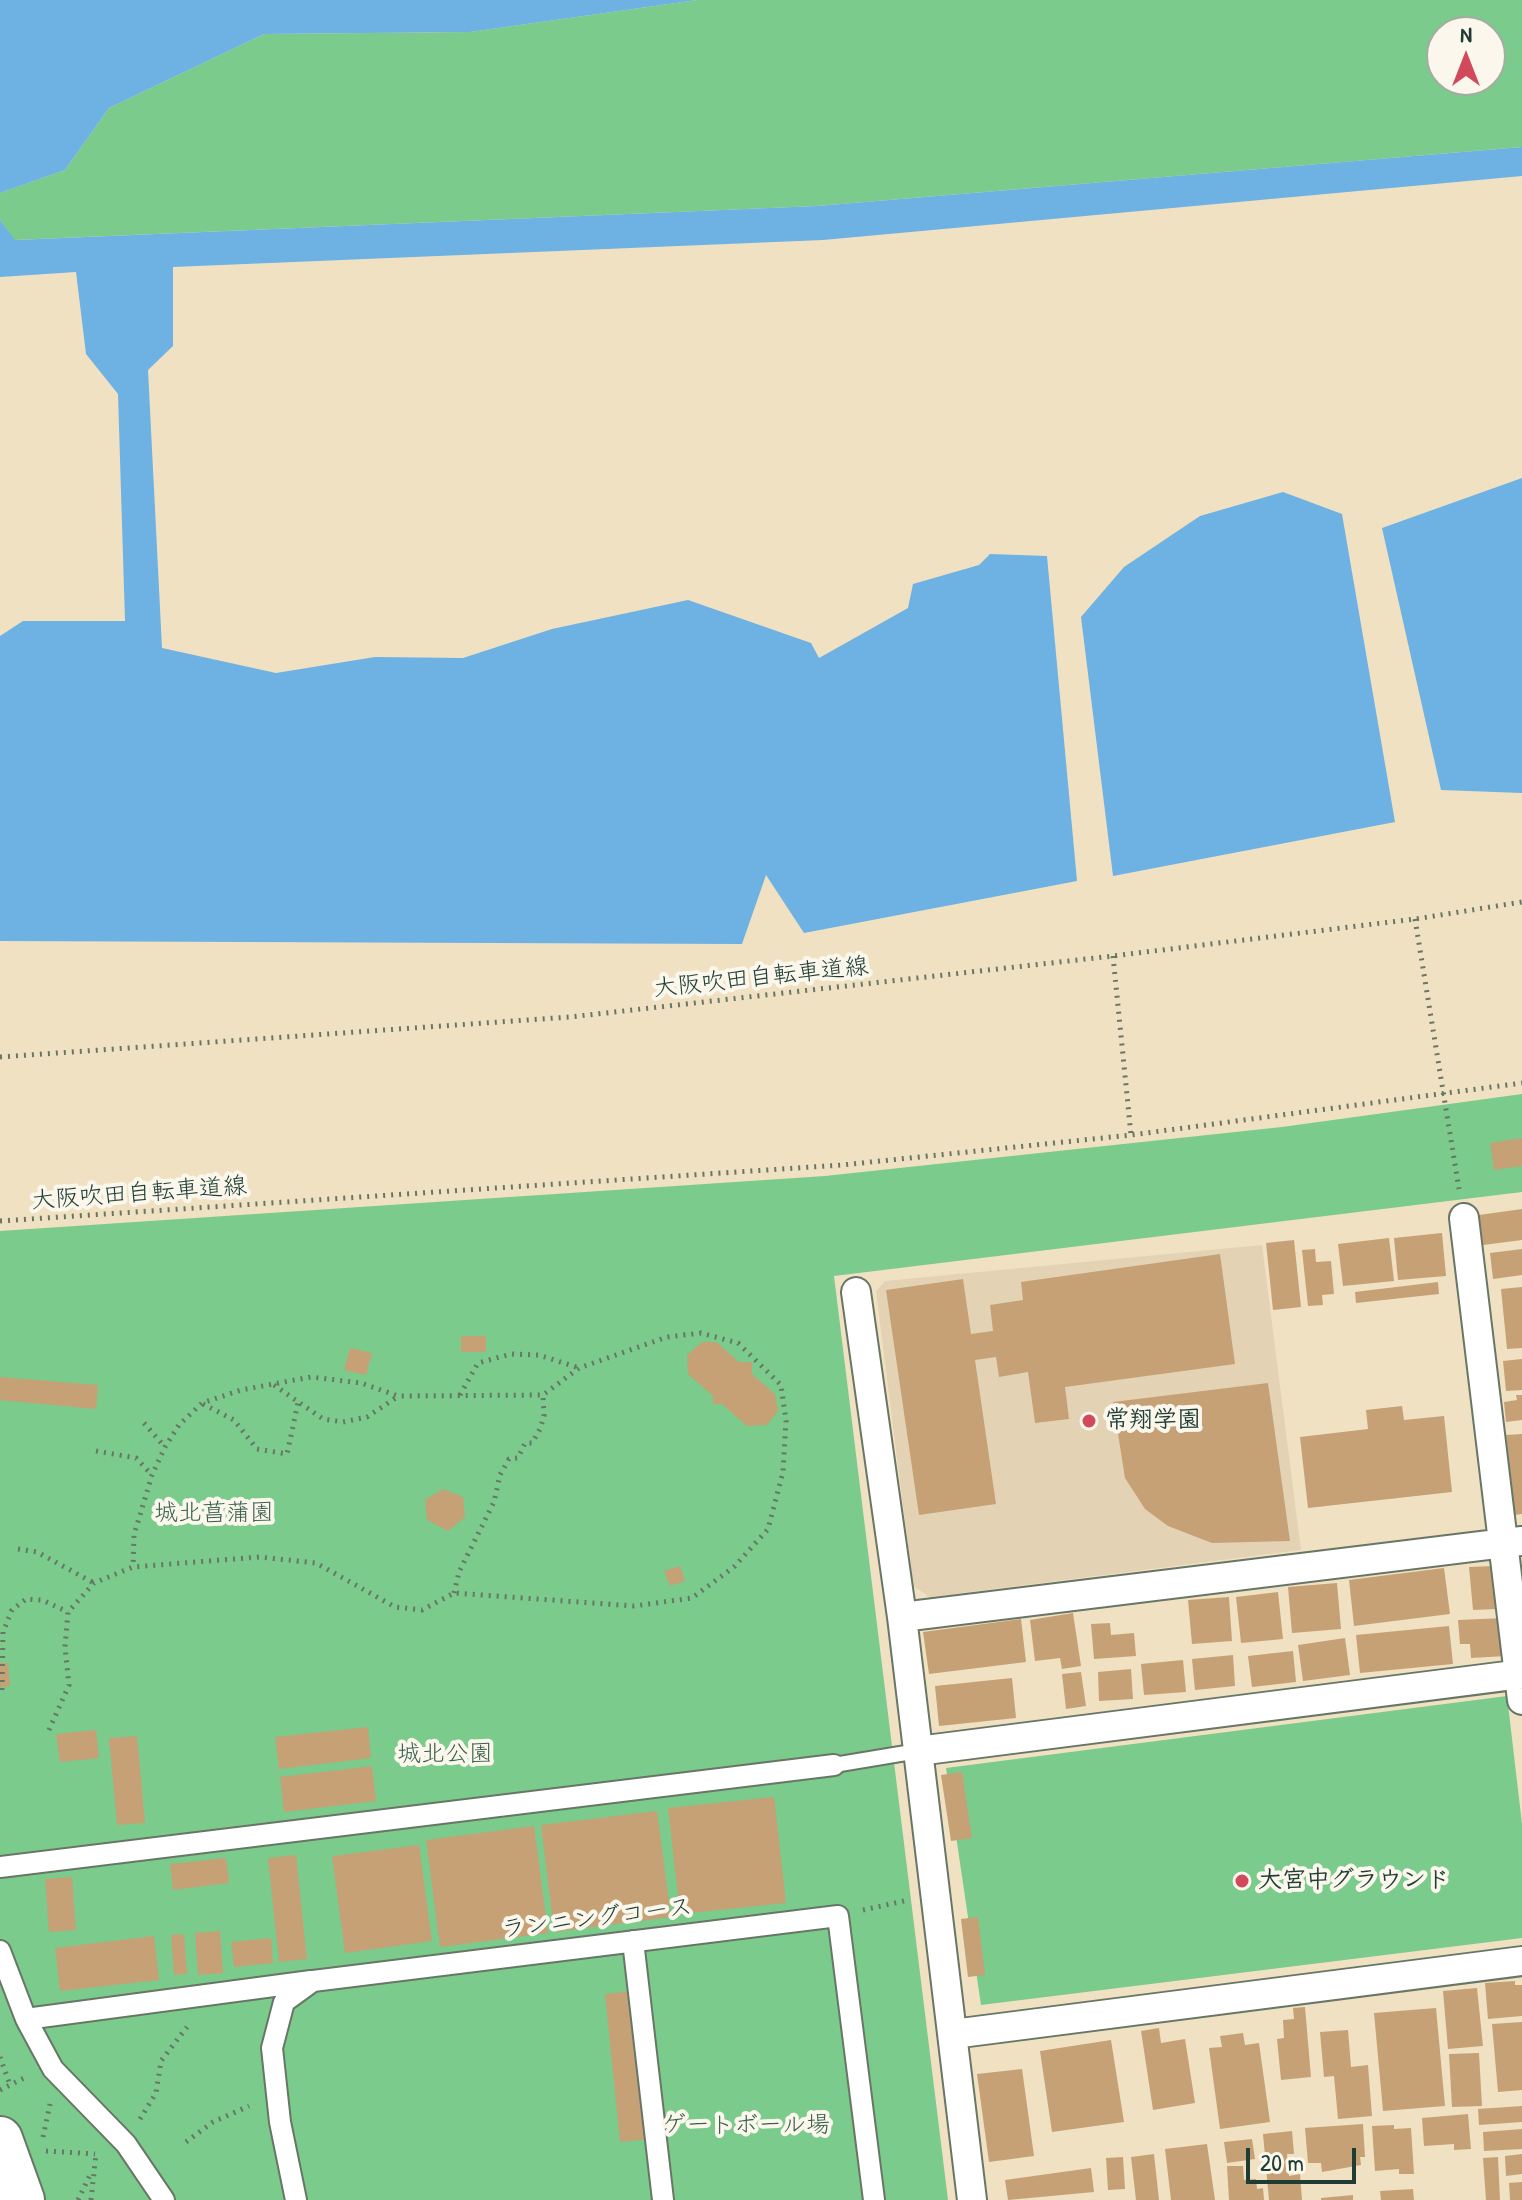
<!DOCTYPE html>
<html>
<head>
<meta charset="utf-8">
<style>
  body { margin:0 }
  #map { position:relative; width:1522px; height:2200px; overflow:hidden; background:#f0e1c2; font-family:"Patrick Hand",sans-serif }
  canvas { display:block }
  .north { position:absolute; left:1426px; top:16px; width:80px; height:80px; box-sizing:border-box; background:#fbf7ec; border:2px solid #a3ada2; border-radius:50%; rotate:0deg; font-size:22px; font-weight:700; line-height:32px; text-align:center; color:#1f3d34 }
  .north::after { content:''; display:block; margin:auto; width:28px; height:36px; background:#d1495b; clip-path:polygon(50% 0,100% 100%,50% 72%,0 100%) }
  .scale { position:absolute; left:1246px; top:2148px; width:110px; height:36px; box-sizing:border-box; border:4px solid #1f3d34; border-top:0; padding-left:10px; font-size:24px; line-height:28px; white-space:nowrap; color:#1f3d34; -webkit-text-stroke:6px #fbf7ec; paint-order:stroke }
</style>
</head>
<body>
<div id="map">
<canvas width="1522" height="2200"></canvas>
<div class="north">N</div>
<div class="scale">20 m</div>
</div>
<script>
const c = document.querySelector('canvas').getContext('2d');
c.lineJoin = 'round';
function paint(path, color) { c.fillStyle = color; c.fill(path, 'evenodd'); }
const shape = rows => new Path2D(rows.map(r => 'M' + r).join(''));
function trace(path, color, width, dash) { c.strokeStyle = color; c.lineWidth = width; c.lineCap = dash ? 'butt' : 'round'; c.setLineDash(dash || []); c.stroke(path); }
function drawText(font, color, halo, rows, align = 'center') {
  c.font = font + ' "Patrick Hand","Klee One",sans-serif'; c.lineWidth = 8; c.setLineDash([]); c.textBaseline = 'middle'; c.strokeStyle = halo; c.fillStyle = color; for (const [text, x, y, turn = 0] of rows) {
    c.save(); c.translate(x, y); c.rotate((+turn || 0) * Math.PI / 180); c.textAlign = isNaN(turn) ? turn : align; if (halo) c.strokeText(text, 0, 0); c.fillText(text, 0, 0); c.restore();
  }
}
const built = shape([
  [1262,1245,1301,1550,930,1597,913,1586,876,1291,885,1281]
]);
const green = shape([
  [697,0,1522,0,1522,147,817,206,14,240,0,220,0,193,65,170,109,108,264,34,470,32],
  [1442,32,1490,32,1490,80,1442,80],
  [1522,1094,1522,1192,834,1276,948,2200,0,2200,0,1231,825,1176,1282,1127],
  [1507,1696,1522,1824,1522,1938,981,2005,946,1768]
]);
const water = shape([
  [0,0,697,0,470,32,264,34,109,108,65,170,0,193],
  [1522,147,1522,176,823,240,173,267,173,346,148,370,162,648,276,673,375,657,463,658,552,629,688,600,811,643,819,658,908,608,913,584,979,565,990,554,1047,556,1077,881,804,933,766,875,742,944,0,941,0,636,23,621,125,621,118,394,86,354,76,272,0,277,0,220,15,240,817,206],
  [1522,478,1522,793,1441,790,1382,528],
  [1283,492,1342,514,1395,822,1113,876,1081,617,1124,567,1200,516]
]);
const building = shape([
  [1522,1138,1522,1166,1494,1170,1490,1143],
  [1522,1209,1522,1240,1483,1245,1479,1215],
  [1442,1233,1446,1276,1398,1280,1394,1238],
  [1389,1238,1394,1281,1343,1286,1338,1244],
  [1294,1240,1301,1307,1273,1310,1266,1243],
  [1315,1249,1316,1262,1331,1261,1334,1294,1322,1295,1323,1305,1308,1306,1302,1250],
  [1522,1249,1522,1275,1493,1279,1490,1253],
  [1220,1254,1235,1364,1065,1387,1069,1419,1035,1423,1028,1372,999,1377,996,1357,975,1360,996,1504,919,1515,886,1290,963,1279,971,1334,993,1331,990,1305,1023,1300,1021,1282],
  [1438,1282,1439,1294,1356,1303,1355,1292],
  [1522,1287,1522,1348,1507,1349,1501,1289],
  [461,1336,486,1336,486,1352,461,1352],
  [702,1342,716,1342,739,1362,752,1362,752,1374,775,1394,778,1411,767,1425,747,1426,722,1404,713,1404,713,1396,688,1374,687,1355],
  [350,1348,372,1353,366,1375,344,1370],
  [1522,1359,1522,1390,1506,1391,1503,1361],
  [0,1377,98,1385,96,1409,0,1400],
  [1268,1383,1290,1541,1212,1543,1168,1526,1145,1509,1125,1478,1113,1402],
  [1516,1395,1522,1395,1522,1420,1506,1422,1504,1402,1517,1400],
  [1402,1406,1404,1420,1444,1416,1452,1492,1308,1508,1300,1437,1368,1429,1366,1410],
  [1522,1434,1522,1514,1514,1515,1506,1435],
  [443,1489,463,1497,465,1517,448,1531,427,1520,425,1500],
  [680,1566,685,1581,670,1586,664,1571],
  [1494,1566,1497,1609,1473,1610,1469,1567],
  [1444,1568,1450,1614,1354,1626,1349,1580],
  [1337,1583,1341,1629,1292,1633,1288,1587],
  [1278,1592,1283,1639,1241,1643,1236,1597],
  [1229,1597,1232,1641,1192,1644,1188,1600],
  [1073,1613,1081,1666,1062,1669,1060,1658,1035,1661,1030,1620],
  [1504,1618,1506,1656,1471,1658,1470,1644,1460,1644,1458,1620],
  [1021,1619,1026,1662,929,1674,923,1632],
  [1110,1623,1111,1635,1134,1633,1136,1656,1094,1659,1091,1624],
  [1449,1626,1453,1664,1360,1673,1356,1635],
  [1345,1638,1350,1675,1303,1681,1298,1645],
  [1293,1651,1296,1682,1252,1687,1248,1656],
  [1233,1655,1235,1686,1195,1690,1192,1659],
  [1183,1660,1186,1692,1144,1695,1141,1664],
  [0,1663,8,1663,10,1686,0,1687],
  [1131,1669,1133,1699,1099,1701,1098,1672],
  [1081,1672,1086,1706,1066,1709,1062,1674],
  [1012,1678,1016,1718,939,1726,935,1686],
  [368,1727,371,1758,279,1769,275,1737],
  [96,1730,99,1758,60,1762,56,1734],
  [137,1736,145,1823,117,1825,109,1738],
  [372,1766,376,1801,284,1812,280,1777],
  [962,1772,972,1838,951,1841,941,1775],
  [774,1797,786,1903,680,1914,668,1808],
  [657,1811,671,1917,554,1932,541,1825],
  [534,1826,548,1933,440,1947,426,1840],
  [419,1845,432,1941,345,1953,332,1856],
  [296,1855,307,1959,279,1962,268,1858],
  [226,1858,229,1883,173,1890,170,1864],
  [72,1877,76,1930,49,1932,45,1879],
  [978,1917,985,1975,968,1977,961,1919],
  [220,1931,223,1973,198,1975,195,1933],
  [184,1934,187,1974,174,1975,171,1935],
  [154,1936,159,1980,60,1991,55,1948],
  [271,1938,273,1963,234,1967,231,1942],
  [1515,1981,1515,1985,1522,1985,1522,2016,1488,2019,1485,1983],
  [1477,1988,1483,2046,1448,2049,1443,1991],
  [635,1991,650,2139,620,2142,605,1994],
  [1305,2007,1311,2077,1281,2080,1277,2039,1284,2038,1283,2020,1294,2019,1293,2008],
  [1436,2008,1445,2106,1383,2111,1374,2013],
  [1522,2022,1522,2090,1498,2092,1492,2024],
  [1159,2028,1161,2043,1185,2039,1195,2103,1153,2110,1141,2031],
  [1348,2030,1351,2067,1368,2065,1372,2116,1338,2119,1334,2076,1324,2077,1320,2032],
  [1243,2033,1245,2045,1259,2043,1270,2122,1220,2129,1209,2048,1222,2047,1220,2036],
  [1111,2040,1124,2122,1052,2132,1040,2051],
  [1479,2053,1482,2106,1452,2107,1449,2054],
  [1022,2069,1034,2156,989,2162,977,2074],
  [1522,2106,1522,2122,1479,2125,1478,2109],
  [1468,2114,1471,2149,1454,2150,1454,2144,1424,2146,1422,2118],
  [1363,2124,1365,2157,1360,2157,1361,2165,1322,2172,1321,2163,1308,2163,1305,2128],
  [1394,2125,1394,2129,1411,2128,1414,2174,1399,2174,1399,2169,1375,2171,1372,2126],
  [1522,2129,1522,2149,1484,2151,1483,2132],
  [1292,2131,1294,2154,1287,2154,1289,2176,1300,2174,1302,2200,1269,2200,1263,2134],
  [1252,2139,1255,2159,1227,2163,1224,2142],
  [1207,2144,1215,2200,1171,2200,1165,2149],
  [1154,2154,1159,2200,1136,2200,1131,2157],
  [1522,2154,1522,2174,1506,2176,1505,2156],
  [1123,2157,1125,2189,1108,2190,1106,2158],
  [1498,2157,1500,2200,1486,2200,1483,2158],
  [1227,2166,1243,2166,1244,2180,1256,2179,1257,2189,1263,2188,1264,2200,1229,2200],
  [1091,2168,1094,2192,1008,2200,1005,2180],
  [1522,2182,1522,2200,1510,2200,1509,2183],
  [1413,2189,1414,2200,1381,2200,1380,2191],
  [1353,2195,1353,2200,1321,2200,1321,2198]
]);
const path = shape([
  [1415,919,1459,1189],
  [1113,956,1131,1135],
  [0,1057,570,1017,1113,956,1415,919,1522,902],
  [0,1221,842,1165,1131,1135,1522,1083],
  [274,1385,323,1419,343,1422,367,1417,397,1397],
  [460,1395,478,1363,511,1354,539,1355,579,1368],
  [203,1404,234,1420,257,1449,287,1454,298,1403],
  [144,1423,165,1447],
  [96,1451,136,1458,152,1475],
  [18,1549,37,1552,94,1583],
  [454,1593,459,1572,494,1502,500,1475,509,1459,518,1458,525,1443,532,1443,540,1429,544,1416,543,1395],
  [2,1690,3,1632,12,1610,26,1599,42,1600,68,1612],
  [49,1730,69,1685,65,1647,68,1612,94,1583,133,1567,259,1557,316,1563,395,1607,422,1610,454,1593,634,1606,692,1598,735,1566,768,1529,783,1472,786,1421,781,1385,738,1343,701,1333,667,1337,579,1368,543,1395,398,1396,361,1383,311,1377,241,1390,202,1403,179,1425,165,1447,152,1475,134,1535,133,1567],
  [863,1910,904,1901],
  [0,2057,10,2085],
  [0,2090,28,2076],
  [140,2119,156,2093,161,2061,187,2027],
  [43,2137,50,2104],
  [186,2142,213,2122,249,2106],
  [46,2151,95,2154],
  [78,2200,90,2175],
  [91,2200,96,2154]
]);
const service = shape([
  [834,1765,918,1751]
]);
const pedestrian = shape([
  [0,1867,834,1765],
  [633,1941,663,2200],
  [0,1951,26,2019,53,2069,126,2144,164,2200],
  [26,2019,311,1981],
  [296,2200,280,2122,272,2048,284,2002,313,1981,838,1916,874,2200]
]);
const minor = shape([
  [1464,1218,1522,1700],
  [856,1292,902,1617,972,2200],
  [902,1617,1522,1541],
  [918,1751,1522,1674],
  [953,2034,1522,1961]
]);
const primary = shape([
  [0,2139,22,2200]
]);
const markers = [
  [1089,1421,8,"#d1495b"],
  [1242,1881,8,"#d1495b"]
];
const streetNames = [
  ["大阪吹田自転車道線",761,978,-6],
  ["大阪吹田自転車道線",139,1194,-4],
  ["ランニングコース",597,1919,-7]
];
const poiNames = [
  ["常翔学園",1105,1421],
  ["大宮中グラウンド",1258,1881]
];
const parkNames = [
  ["城北菖蒲園",214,1514],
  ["城北公園",445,1755],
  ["ゲートボール場",746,2126]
];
paint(built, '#e4d2b5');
paint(green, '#7acb8c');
paint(water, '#6eb1e3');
paint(building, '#c6a176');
trace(service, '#687666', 18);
trace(pedestrian, '#687666', 24);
trace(minor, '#687666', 32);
trace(primary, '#687666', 48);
trace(path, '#687666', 5, [2, 6]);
trace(service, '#fff', 14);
trace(pedestrian, '#fff', 20);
trace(minor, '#fff', 28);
trace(primary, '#fff', 44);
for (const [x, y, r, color] of markers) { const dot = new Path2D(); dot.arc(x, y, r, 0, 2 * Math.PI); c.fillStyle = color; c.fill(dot); trace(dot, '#fbf7ec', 3); }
drawText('24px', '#1f3d34', '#fbf7ec', streetNames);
drawText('bold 24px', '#1f3d34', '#fbf7ec', poiNames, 'left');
drawText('24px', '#36604a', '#fbf7ec', parkNames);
</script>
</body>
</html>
